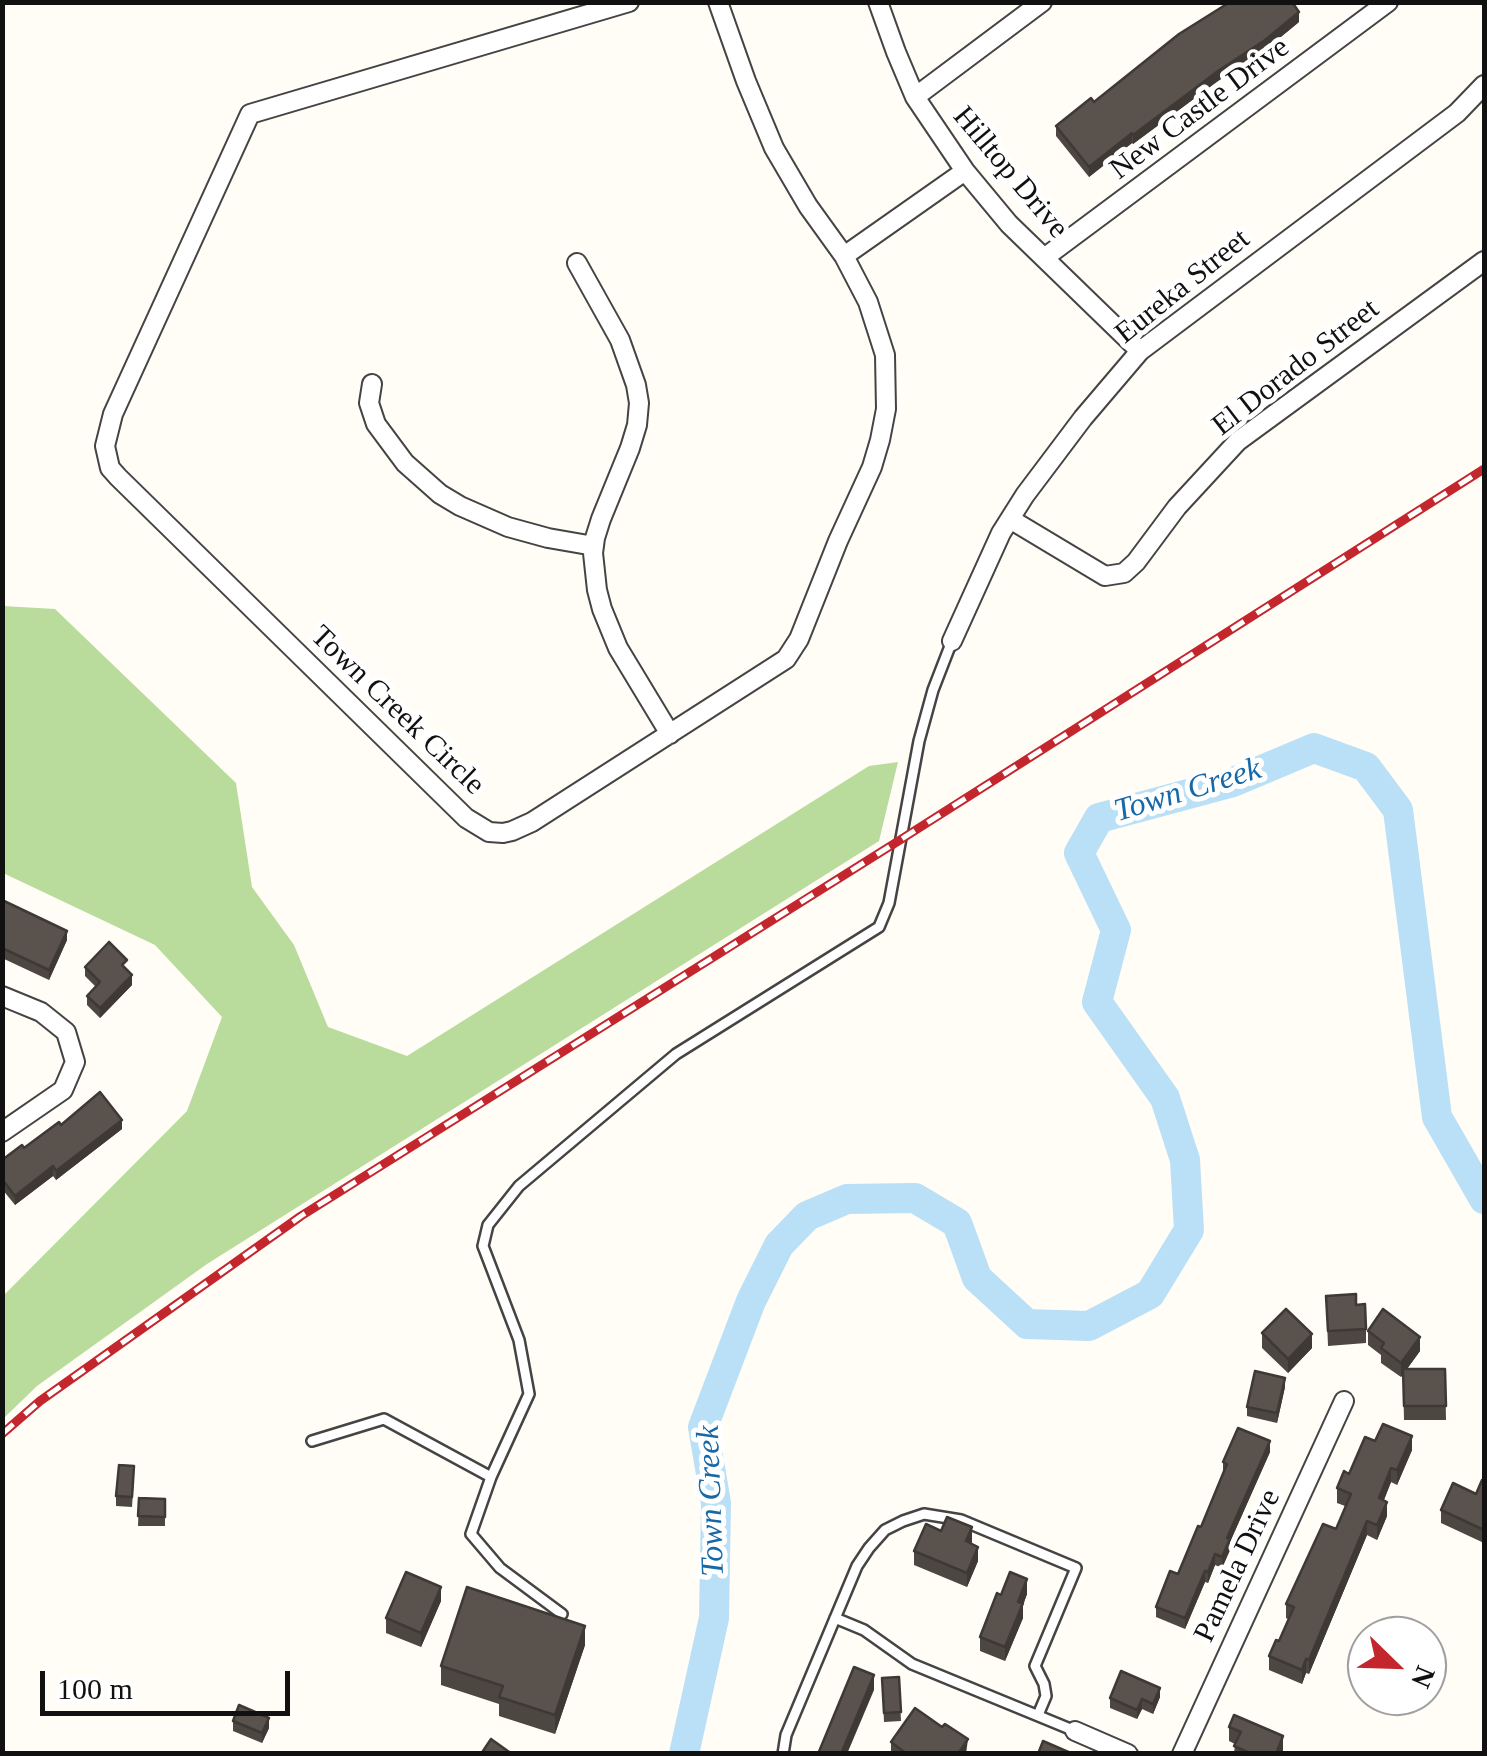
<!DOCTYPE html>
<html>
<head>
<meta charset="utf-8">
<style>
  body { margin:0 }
  #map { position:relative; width:1487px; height:1756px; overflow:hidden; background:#fffdf5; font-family:"Times New Roman",serif }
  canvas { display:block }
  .frame { position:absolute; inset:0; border:5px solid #111; pointer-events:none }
  .north { position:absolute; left:1347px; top:1616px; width:100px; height:100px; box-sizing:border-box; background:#fff; border:2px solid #a0a0a0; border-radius:50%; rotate:113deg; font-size:28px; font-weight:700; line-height:40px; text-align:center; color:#111 }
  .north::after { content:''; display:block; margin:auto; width:35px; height:45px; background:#c4262e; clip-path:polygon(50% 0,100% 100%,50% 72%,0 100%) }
  .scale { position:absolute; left:40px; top:1671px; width:250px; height:45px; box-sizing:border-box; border:5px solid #111; border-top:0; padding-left:12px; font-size:30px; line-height:35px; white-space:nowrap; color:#111; -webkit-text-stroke:8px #fff; paint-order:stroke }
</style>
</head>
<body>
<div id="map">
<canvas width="1487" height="1756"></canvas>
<div class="frame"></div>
<div class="north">N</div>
<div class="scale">100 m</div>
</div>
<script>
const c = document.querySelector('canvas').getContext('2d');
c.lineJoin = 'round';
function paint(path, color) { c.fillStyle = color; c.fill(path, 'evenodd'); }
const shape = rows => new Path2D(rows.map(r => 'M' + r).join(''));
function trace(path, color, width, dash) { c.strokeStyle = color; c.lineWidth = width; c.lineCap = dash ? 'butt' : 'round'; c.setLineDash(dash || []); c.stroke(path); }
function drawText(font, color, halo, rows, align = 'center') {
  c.font = font + ' "Times New Roman",serif'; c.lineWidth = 10; c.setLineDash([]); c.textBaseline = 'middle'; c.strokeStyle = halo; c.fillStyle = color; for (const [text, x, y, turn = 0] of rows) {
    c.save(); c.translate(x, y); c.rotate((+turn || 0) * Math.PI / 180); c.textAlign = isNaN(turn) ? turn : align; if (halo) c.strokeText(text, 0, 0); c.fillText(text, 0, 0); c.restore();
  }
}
const forest = shape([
  [3,606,55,609,236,783,252,887,294,945,328,1027,407,1056,869,766,898,762,879,841,207,1264,37,1386,3,1419,3,1296,187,1111,222,1017,155,945,3,873]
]);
const river = shape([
  [684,1754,714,1618,716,1503,703,1427,751,1301,779,1245,807,1216,847,1199,915,1198,957,1223,977,1278,1027,1324,1089,1326,1150,1294,1189,1230,1185,1160,1165,1098,1097,1002,1116,930,1079,853,1099,818,1233,782,1314,748,1366,767,1398,810,1437,1117,1484,1199]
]);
const lane = shape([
  [312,1441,384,1419,491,1477],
  [562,1614,500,1568,471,1534,491,1477,529,1394,519,1340,483,1246,488,1225,519,1186,676,1054,879,927,889,903,919,741,933,690,952,641],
  [835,1618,864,1630,912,1664,1075,1731],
  [783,1754,786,1735,857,1566,869,1548,885,1530,903,1521,924,1514,961,1520,1076,1568,1035,1666,1044,1684,1046,1696,1038,1715]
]);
const street = shape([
  [629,2,250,114,113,414,105,446,110,468,118,477,466,818,489,832,503,833,512,831,532,822,786,659,799,639,838,541,872,467,880,440,886,409,885,355,868,302,844,256,808,206,774,148,746,81,718,2],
  [878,2,896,52,915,97,965,171,1009,224,1140,351],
  [915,97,1042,2],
  [844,256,965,171],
  [1044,258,1388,2],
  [577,263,620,340,636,385,639,403,637,425,630,448,601,519,595,538,593,553,597,590,602,609,618,648,670,734],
  [372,384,369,403,376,424,405,463,440,494,460,506,508,527,548,538,594,546],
  [1010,519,1105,576,1124,573,1136,562,1177,507,1238,441,1484,261],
  [952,641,1001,533,1025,495,1083,418,1140,351,1457,113,1484,85],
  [2,996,41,1012,66,1032,75,1062,63,1090,2,1132],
  [1075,1731,1128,1754],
  [1182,1754,1344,1401]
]);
const rail = shape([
  [2,1434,40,1401,301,1216,900,840,1484,469]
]);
const wall = shape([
  [1299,22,1265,50,1218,81,1133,144,1132,143,1089,177,1056,136,1056,126,1094,102],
  [2,900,67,940,49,980,2,958],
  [85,967,127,970,132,985,100,1018,87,1005,87,996,96,987,85,976],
  [61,1125,122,1129,56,1180,53,1176,15,1205,2,1189,2,1160],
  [1326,1296,1356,1305,1366,1329,1366,1343,1328,1346],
  [1368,1331,1420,1351,1407,1369,1445,1369,1446,1420,1404,1420,1403,1374,1401,1377,1381,1363,1381,1355,1368,1345],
  [1262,1333,1312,1348,1288,1373,1262,1348],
  [1285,1387,1277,1423,1247,1416,1247,1407],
  [1375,1441,1412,1450,1397,1485,1391,1482,1384,1500,1387,1516,1377,1540,1367,1535,1309,1674,1306,1673,1302,1684,1269,1670,1269,1656,1279,1641,1288,1619,1286,1618,1286,1604,1336,1529,1345,1506,1337,1503,1337,1488],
  [1270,1452,1230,1542,1230,1550,1222,1568,1215,1565,1208,1583,1205,1582,1185,1629,1156,1617,1156,1607,1178,1574,1201,1527,1223,1473,1223,1462],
  [134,1476,132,1507,116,1506,116,1496],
  [1484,1481,1484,1543,1441,1523,1441,1510,1476,1494],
  [139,1498,165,1499,165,1526,138,1526],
  [941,1531,972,1542,971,1544,978,1561,967,1587,914,1565,914,1551],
  [1027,1594,1023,1605,1023,1618,1005,1661,980,1651,980,1637,1001,1595],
  [441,1601,421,1647,386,1633,386,1618],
  [585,1645,555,1734,499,1716,499,1704,441,1685,441,1666],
  [899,1677,901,1721,884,1722,882,1678],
  [1160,1697,1153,1714,1142,1709,1137,1719,1110,1708,1110,1698],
  [233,1721,269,1728,262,1743,233,1731],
  [1229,1727,1283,1750,1282,1754,1234,1754,1235,1744,1229,1741],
  [891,1742,968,1752,966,1754,891,1754]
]);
const shadedWall = shape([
  [1299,12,1299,22,1265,50,1218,81,1133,144,1133,135],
  [1132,133,1132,143,1089,177,1089,167],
  [67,931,67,940,49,980,49,970],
  [132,975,132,985,100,1018,100,1008],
  [122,1120,122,1129,56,1180,56,1171],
  [53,1166,53,1176,15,1205,15,1196],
  [1312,1334,1312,1348,1288,1373,1288,1359],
  [1420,1337,1420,1351,1401,1377,1401,1363],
  [1285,1378,1285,1387,1277,1423,1277,1413],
  [1412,1436,1412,1450,1397,1485,1397,1470],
  [1270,1441,1270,1452,1230,1542,1230,1550,1222,1568,1222,1557,1227,1538],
  [1391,1468,1391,1482,1379,1512,1379,1498],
  [1387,1502,1387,1516,1377,1540,1377,1525],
  [1367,1521,1367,1535,1309,1674,1309,1660],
  [972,1527,972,1542,966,1556,966,1541],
  [978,1547,978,1561,967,1587,967,1573],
  [1215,1554,1215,1565,1208,1583,1208,1572],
  [1205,1571,1205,1582,1185,1629,1185,1618],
  [1027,1579,1027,1594,1023,1605,1023,1618,1005,1661,1005,1647,1018,1602],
  [441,1587,441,1601,421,1647,421,1633],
  [585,1626,585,1645,555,1734,555,1715],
  [1306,1659,1306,1673,1302,1684,1302,1670],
  [874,1675,874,1690,847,1754,841,1754],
  [1160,1688,1160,1697,1153,1714,1153,1704],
  [1142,1699,1142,1709,1137,1719,1137,1710],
  [269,1718,269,1728,262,1743,262,1733],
  [1283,1736,1283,1750,1282,1754,1276,1754],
  [968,1739,966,1754,958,1754]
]);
const building = shape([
  [1230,2,1292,2,1299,12,1265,40,1218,71,1133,135,1132,133,1089,167,1056,126,1091,98,1094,102,1179,34,1230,2],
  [2,900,67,931,49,970,2,948,2,900],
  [109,942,127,960,122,965,132,975,100,1008,87,996,100,982,85,967,109,942],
  [100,1092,122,1120,56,1171,53,1166,15,1196,2,1179,2,1160,22,1145,24,1148,59,1122,61,1125,100,1092],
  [1356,1294,1356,1305,1365,1304,1366,1329,1328,1331,1326,1296,1356,1294],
  [1286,1309,1312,1334,1288,1359,1262,1333,1286,1309],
  [1383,1309,1420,1337,1401,1363,1381,1348,1384,1343,1368,1331,1383,1309],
  [1403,1369,1445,1369,1446,1406,1404,1406,1403,1369],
  [1255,1371,1285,1378,1277,1413,1247,1407,1255,1371],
  [1383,1424,1412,1436,1397,1470,1391,1468,1379,1498,1387,1502,1377,1525,1367,1521,1309,1660,1306,1659,1302,1670,1269,1656,1276,1640,1279,1641,1294,1607,1286,1604,1323,1524,1336,1529,1351,1494,1337,1488,1344,1471,1349,1474,1365,1437,1375,1441,1383,1424],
  [1238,1428,1270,1441,1227,1538,1230,1539,1222,1557,1215,1554,1208,1572,1205,1571,1185,1618,1156,1607,1170,1571,1178,1574,1198,1526,1201,1527,1227,1464,1223,1462,1238,1428],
  [119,1465,134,1466,132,1497,116,1496,119,1465],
  [1482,1480,1484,1481,1484,1530,1441,1510,1453,1483,1476,1494,1482,1480],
  [139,1498,165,1499,165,1517,138,1516,139,1498],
  [947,1517,972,1527,966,1541,978,1547,967,1573,914,1551,926,1524,941,1531,947,1517],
  [406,1572,441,1587,421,1633,386,1618,406,1572],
  [1010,1572,1027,1579,1018,1602,1023,1603,1005,1647,980,1637,997,1593,1001,1595,1010,1572],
  [467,1587,585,1626,555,1715,499,1697,503,1686,441,1666,467,1587],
  [854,1667,874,1675,841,1754,818,1754,854,1667],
  [1121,1671,1160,1688,1153,1704,1142,1699,1137,1710,1110,1698,1121,1671],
  [899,1677,901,1712,884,1713,882,1678,899,1677],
  [239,1705,269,1718,262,1733,233,1721,239,1705],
  [915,1708,942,1727,945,1724,968,1739,958,1754,907,1754,891,1742,915,1708],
  [1234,1715,1283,1736,1276,1754,1252,1754,1234,1746,1241,1732,1229,1727,1234,1715],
  [491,1739,512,1754,481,1754,491,1739],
  [1043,1741,1073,1754,1038,1754,1043,1741]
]);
const streetNames = [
  ["New Castle Drive",1200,109,-37],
  ["Hilltop Drive",1010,173,50],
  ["Eureka Street",1183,287,-39],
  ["El Dorado Street",1296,368,-38],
  ["Town Creek Circle",397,711,44],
  ["Pamela Drive",1238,1566,-65]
];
const waterNames = [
  ["Town Creek",1188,791,-17],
  ["Town Creek",712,1501,-92]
];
paint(forest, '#b9dc9c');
trace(river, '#b9e0f7', 30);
trace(lane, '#444', 14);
trace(street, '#444', 22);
trace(lane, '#fff', 9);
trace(street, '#fff', 18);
trace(rail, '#c4262e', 9);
trace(rail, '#fff', 5, [15]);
paint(wall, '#4d4742');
paint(shadedWall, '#3f3936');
paint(building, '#5a524d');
trace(building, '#3f3936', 2.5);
drawText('30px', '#111', '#fff', streetNames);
drawText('italic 32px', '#1768a6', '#fff', waterNames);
</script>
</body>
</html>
